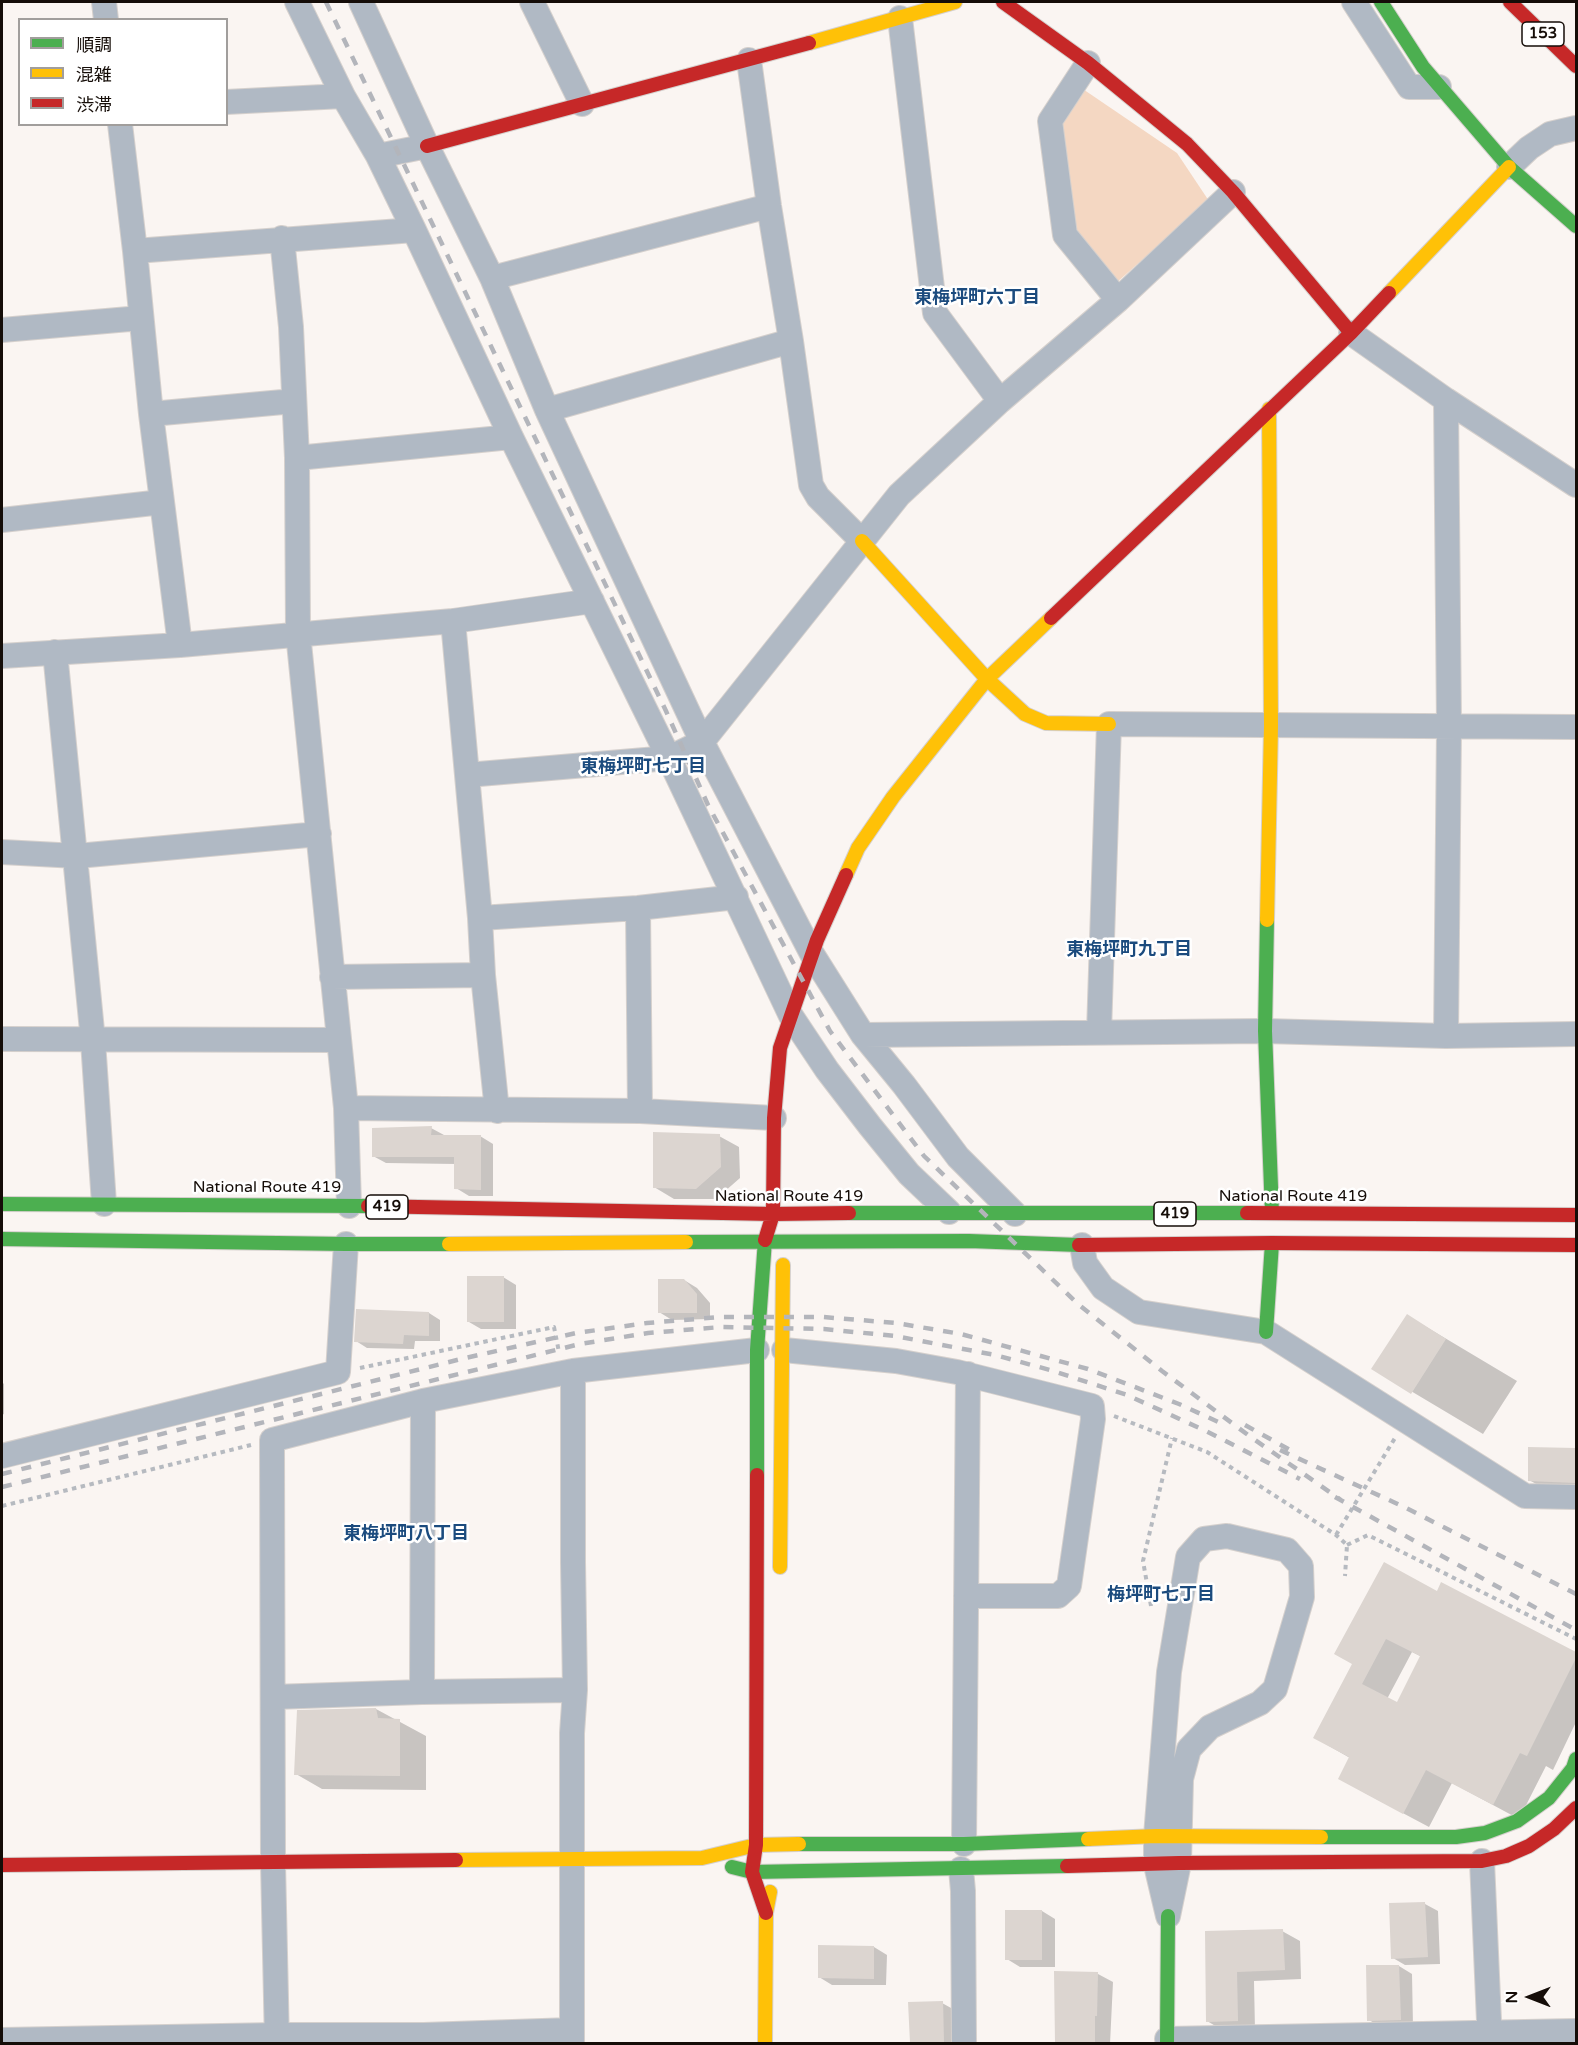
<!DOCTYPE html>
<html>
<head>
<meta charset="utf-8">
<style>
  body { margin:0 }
  #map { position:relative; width:1578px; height:2045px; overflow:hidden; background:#faf5f2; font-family:"Varela Round","Noto Sans JP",sans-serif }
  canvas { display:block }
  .frame { position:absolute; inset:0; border:3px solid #150d08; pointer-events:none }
  .legend { position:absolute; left:18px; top:18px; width:210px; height:108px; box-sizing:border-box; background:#fff; border:2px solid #a19e9c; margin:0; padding:8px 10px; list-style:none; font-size:18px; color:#150d08 }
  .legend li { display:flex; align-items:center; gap:12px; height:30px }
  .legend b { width:30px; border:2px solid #a19e9c }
  .north { position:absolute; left:1500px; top:1967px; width:60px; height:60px; -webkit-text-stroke:4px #fff; paint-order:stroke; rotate:270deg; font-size:16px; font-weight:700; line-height:24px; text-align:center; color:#150d08 }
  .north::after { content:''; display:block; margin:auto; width:21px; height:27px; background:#150d08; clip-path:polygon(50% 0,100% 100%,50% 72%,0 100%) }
</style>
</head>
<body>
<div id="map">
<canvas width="1578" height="2045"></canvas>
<div class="frame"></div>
<ul class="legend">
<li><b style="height:8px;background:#4caf50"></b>順調</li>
<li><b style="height:8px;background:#ffc107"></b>混雑</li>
<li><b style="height:8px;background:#c62828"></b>渋滞</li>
</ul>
<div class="north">N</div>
</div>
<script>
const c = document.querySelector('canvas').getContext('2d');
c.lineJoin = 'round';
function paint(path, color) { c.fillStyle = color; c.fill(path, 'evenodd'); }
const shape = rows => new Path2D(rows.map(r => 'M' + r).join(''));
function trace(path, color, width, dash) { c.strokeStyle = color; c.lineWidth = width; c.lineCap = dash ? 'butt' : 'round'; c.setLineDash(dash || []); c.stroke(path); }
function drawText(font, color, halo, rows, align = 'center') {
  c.font = font + ' "Varela Round","Noto Sans JP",sans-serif'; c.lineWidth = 5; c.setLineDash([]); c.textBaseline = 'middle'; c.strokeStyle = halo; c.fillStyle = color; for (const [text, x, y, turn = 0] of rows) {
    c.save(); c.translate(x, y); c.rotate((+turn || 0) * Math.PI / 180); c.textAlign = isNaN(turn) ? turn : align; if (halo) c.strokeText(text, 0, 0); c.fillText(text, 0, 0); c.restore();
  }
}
const green = shape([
  [1074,83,1177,153,1209,201,1116,283,1077,237,1056,124]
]);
const shadow = shape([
  [431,1128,444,1135,444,1137,480,1136,493,1144,493,1196,469,1196,456,1188,456,1164,386,1163,373,1156],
  [719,1136,739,1147,740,1178,716,1199,674,1199,654,1187],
  [503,1277,516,1285,516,1329,481,1329,469,1322],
  [684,1280,697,1288,710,1303,710,1319,672,1320,659,1312],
  [429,1313,440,1320,440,1341,415,1341,414,1349,367,1348,356,1341],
  [1408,1316,1517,1381,1483,1434,1374,1369],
  [2,1382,4,1384,4,1414,2,1415],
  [1529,1449,1576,1449,1576,1496,1556,1495,1529,1480],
  [1441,1585,1576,1654,1576,1722,1553,1770,1546,1766,1519,1819,1452,1783,1429,1827,1365,1793,1350,1758,1315,1738,1354,1664,1437,1593],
  [1412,1652,1422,1657,1398,1704,1387,1699],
  [376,1709,426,1736,426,1790,322,1789,296,1774],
  [1425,1904,1438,1911,1440,1964,1405,1965,1393,1958],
  [1042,1911,1055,1919,1055,1967,1020,1967,1007,1959],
  [1282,1931,1300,1941,1301,1979,1254,1981,1255,2031,1224,2031,1207,2021,1206,1932],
  [820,1947,874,1947,887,1955,886,1985,832,1985,819,1977],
  [1399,1966,1412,1974,1413,2027,1381,2027,1369,2020],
  [1056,1973,1098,1974,1113,1982,1110,2044,1057,2044],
  [910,2003,942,2003,962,2014,963,2044,911,2044]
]);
const building = shape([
  [432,1126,431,1135,481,1135,481,1190,454,1189,454,1157,372,1157,372,1128],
  [653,1132,720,1134,721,1167,696,1189,653,1188],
  [467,1276,504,1276,504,1322,467,1322],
  [658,1279,684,1279,697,1294,697,1313,658,1313],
  [356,1309,429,1312,429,1336,404,1335,403,1344,354,1342],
  [1407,1314,1446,1339,1411,1394,1371,1369],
  [1528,1447,1576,1448,1576,1483,1528,1481],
  [1384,1562,1437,1591,1441,1582,1576,1652,1576,1658,1527,1756,1520,1753,1493,1805,1426,1770,1403,1814,1338,1779,1349,1757,1313,1738,1352,1664,1334,1654],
  [1386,1639,1420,1656,1397,1702,1362,1684],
  [376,1708,378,1718,400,1719,400,1776,294,1775,297,1710],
  [1425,1902,1428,1957,1391,1959,1389,1903],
  [1005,1910,1042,1910,1042,1960,1005,1960],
  [1283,1929,1285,1970,1237,1972,1238,2021,1206,2022,1205,1931],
  [818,1945,874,1946,874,1979,818,1978],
  [1366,1965,1399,1965,1401,2020,1367,2021],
  [1054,1971,1098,1972,1097,2016,1095,2016,1095,2043,1055,2043],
  [943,2001,944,2043,910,2043,908,2002]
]);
const path = shape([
  [360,1368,554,1327,559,1352],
  [1114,1416,1207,1452,1336,1535,1347,1545,1345,1576],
  [2,1506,251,1445],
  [1336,1535,1395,1438],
  [1347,1545,1368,1535,1576,1639],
  [1151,1606,1143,1561,1172,1438]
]);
const street = shape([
  [104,2,106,20],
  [297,2,343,96,378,156,414,230,511,437,669,758,791,1016,827,1070,870,1126,909,1174,949,1212],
  [361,2,427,146,492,278,547,410,702,742,812,954,863,1035,904,1085,958,1157,1015,1214],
  [532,2,582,104],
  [1354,2,1409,87,1439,87],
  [900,18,935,313,1000,401],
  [749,60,769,206,791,341,811,485,818,497,862,541],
  [1088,63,1050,121,1065,235,1118,300],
  [226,102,343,96],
  [120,124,135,251,151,414,180,645],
  [378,156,427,146],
  [1509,167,1529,148,1550,134,1576,128],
  [282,238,291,327,297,458,298,633,346,1108,349,1206],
  [135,251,414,230],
  [492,278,769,206],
  [2,330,141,318],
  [1351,333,1446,400,1576,485],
  [1446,400,1449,727,1446,1036],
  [547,410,791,341],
  [151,414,294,401],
  [297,458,511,437],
  [2,520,162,502],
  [453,621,480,918,483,975,497,1111],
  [55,652,93,1041,104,1204],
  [2,656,180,645,453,621,592,601],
  [467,775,669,758,702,742,899,495,1000,401,1118,300,1233,192],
  [2,852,77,856,319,834],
  [480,918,638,908,736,897],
  [332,977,483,975],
  [1099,1032,1109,724,1576,727],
  [863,1035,1265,1031,1446,1036,1576,1034],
  [2,1039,338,1040],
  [346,1108,640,1111,638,908],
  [640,1111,774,1118],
  [1082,1245,1085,1263,1103,1288,1139,1312,1266,1332,1525,1496,1576,1497],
  [784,1350,896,1361,957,1372,1092,1406,1093,1419,1069,1586,1058,1596,966,1596],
  [2,1456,338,1372,346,1244],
  [1227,1536,1287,1550,1301,1566,1302,1597,1275,1689,1260,1703,1210,1727,1189,1749,1181,1779,1179,1863,1168,1916,1156,1865,1156,1836,1169,1672,1188,1557,1204,1539,1227,1536],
  [422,1692,423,1401],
  [273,1697,422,1692,575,1690],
  [964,1844,968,1374],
  [1482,1861,1490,2044],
  [961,1869,963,1891,964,2044],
  [1167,2039,1576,2031],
  [2,2040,277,2035,424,2035,572,2030],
  [277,2044,273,1863,272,1440,423,1401,573,1371,757,1350],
  [572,2044,572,1733,575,1690,573,1562,573,1371]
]);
const fast = shape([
  [1381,2,1423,67,1509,167,1576,226],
  [1267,920,1265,1031,1272,1213],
  [2,1204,368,1206],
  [849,1213,1247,1213],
  [2,1239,346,1244,449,1244],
  [686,1242,969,1241,1079,1245],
  [1266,1332,1272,1243],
  [757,1475,757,1350,765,1240],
  [1321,1837,1456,1837,1485,1833,1517,1821,1549,1798,1573,1768,1576,1759],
  [799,1844,964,1844,1088,1839],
  [732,1867,752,1872,1067,1866],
  [1167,2044,1168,1916]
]);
const slow = shape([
  [809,43,955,2],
  [1389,293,1509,167],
  [862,541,987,679,1025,714,1046,723,1109,724],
  [846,875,858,848,893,797,987,679,1051,618],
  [1267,920,1271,726,1269,409],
  [449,1244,686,1242],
  [780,1567,783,1265],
  [1088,1839,1156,1836,1321,1837],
  [456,1860,702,1858,756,1845,799,1844],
  [765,2044,766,1913,770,1892]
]);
const jam = shape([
  [1003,2,1088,63,1187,144,1233,192,1351,333],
  [1510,2,1576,66],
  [427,146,809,43],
  [1051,618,1351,333,1389,293],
  [368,1206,773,1214,849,1213],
  [1247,1213,1576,1215],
  [765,1240,773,1214,774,1118,780,1048,817,940,846,875],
  [1079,1245,1272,1243,1576,1245],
  [757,1475,756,1845,752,1872,766,1913],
  [2,1865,456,1860],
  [1067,1866,1179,1863,1482,1861,1506,1856,1529,1846,1554,1829,1576,1808]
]);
const rail = shape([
  [326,2,666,711,708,805,830,1031,924,1156,1078,1304,1162,1371,1248,1435,1341,1500],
  [1245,1425,1290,1450],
  [1280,1450,1402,1506,1576,1594],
  [2,1474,461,1359,576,1333,647,1323,720,1317,823,1317,896,1323,961,1334,1088,1369,1179,1404,1225,1425],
  [2,1487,580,1344,648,1333,721,1327,824,1329,895,1336,995,1355,1050,1370,1127,1395,1206,1431,1300,1479],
  [1335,1497,1576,1630]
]);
const shields = [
  [1543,34,42],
  [387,1207,42],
  [1175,1214,42]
];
const shieldNames = [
  ["153",1543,34],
  ["419",387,1207],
  ["419",1175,1214]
];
const streetNames = [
  ["National Route 419",267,1188],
  ["National Route 419",789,1197],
  ["National Route 419",1293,1197]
];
const neighbourhoodNames = [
  ["東梅坪町六丁目",977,298],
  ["東梅坪町七丁目",643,767],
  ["東梅坪町九丁目",1129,950],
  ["東梅坪町八丁目",406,1534],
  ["梅坪町七丁目",1161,1595]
];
paint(green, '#f4d7c2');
paint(shadow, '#0003');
paint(building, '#dcd5d0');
trace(street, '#d5d0cd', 26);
trace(fast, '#d5d0cd', 16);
trace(slow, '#d5d0cd', 16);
trace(jam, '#d5d0cd', 16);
trace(path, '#b6bac0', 4, [4.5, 4.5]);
trace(street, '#b0b9c4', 24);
trace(fast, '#4caf50', 14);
trace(slow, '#ffc107', 14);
trace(jam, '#c62828', 14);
trace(rail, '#b3b5bb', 4.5, [10, 10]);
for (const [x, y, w] of shields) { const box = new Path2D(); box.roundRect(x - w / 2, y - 12, w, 24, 4.5); c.fillStyle = '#fff'; c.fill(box); trace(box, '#150d08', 1.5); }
drawText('bold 15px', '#150d08', null, shieldNames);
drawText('16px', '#150d08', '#fff', streetNames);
drawText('bold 18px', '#1b4b7e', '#fff', neighbourhoodNames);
</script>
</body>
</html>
